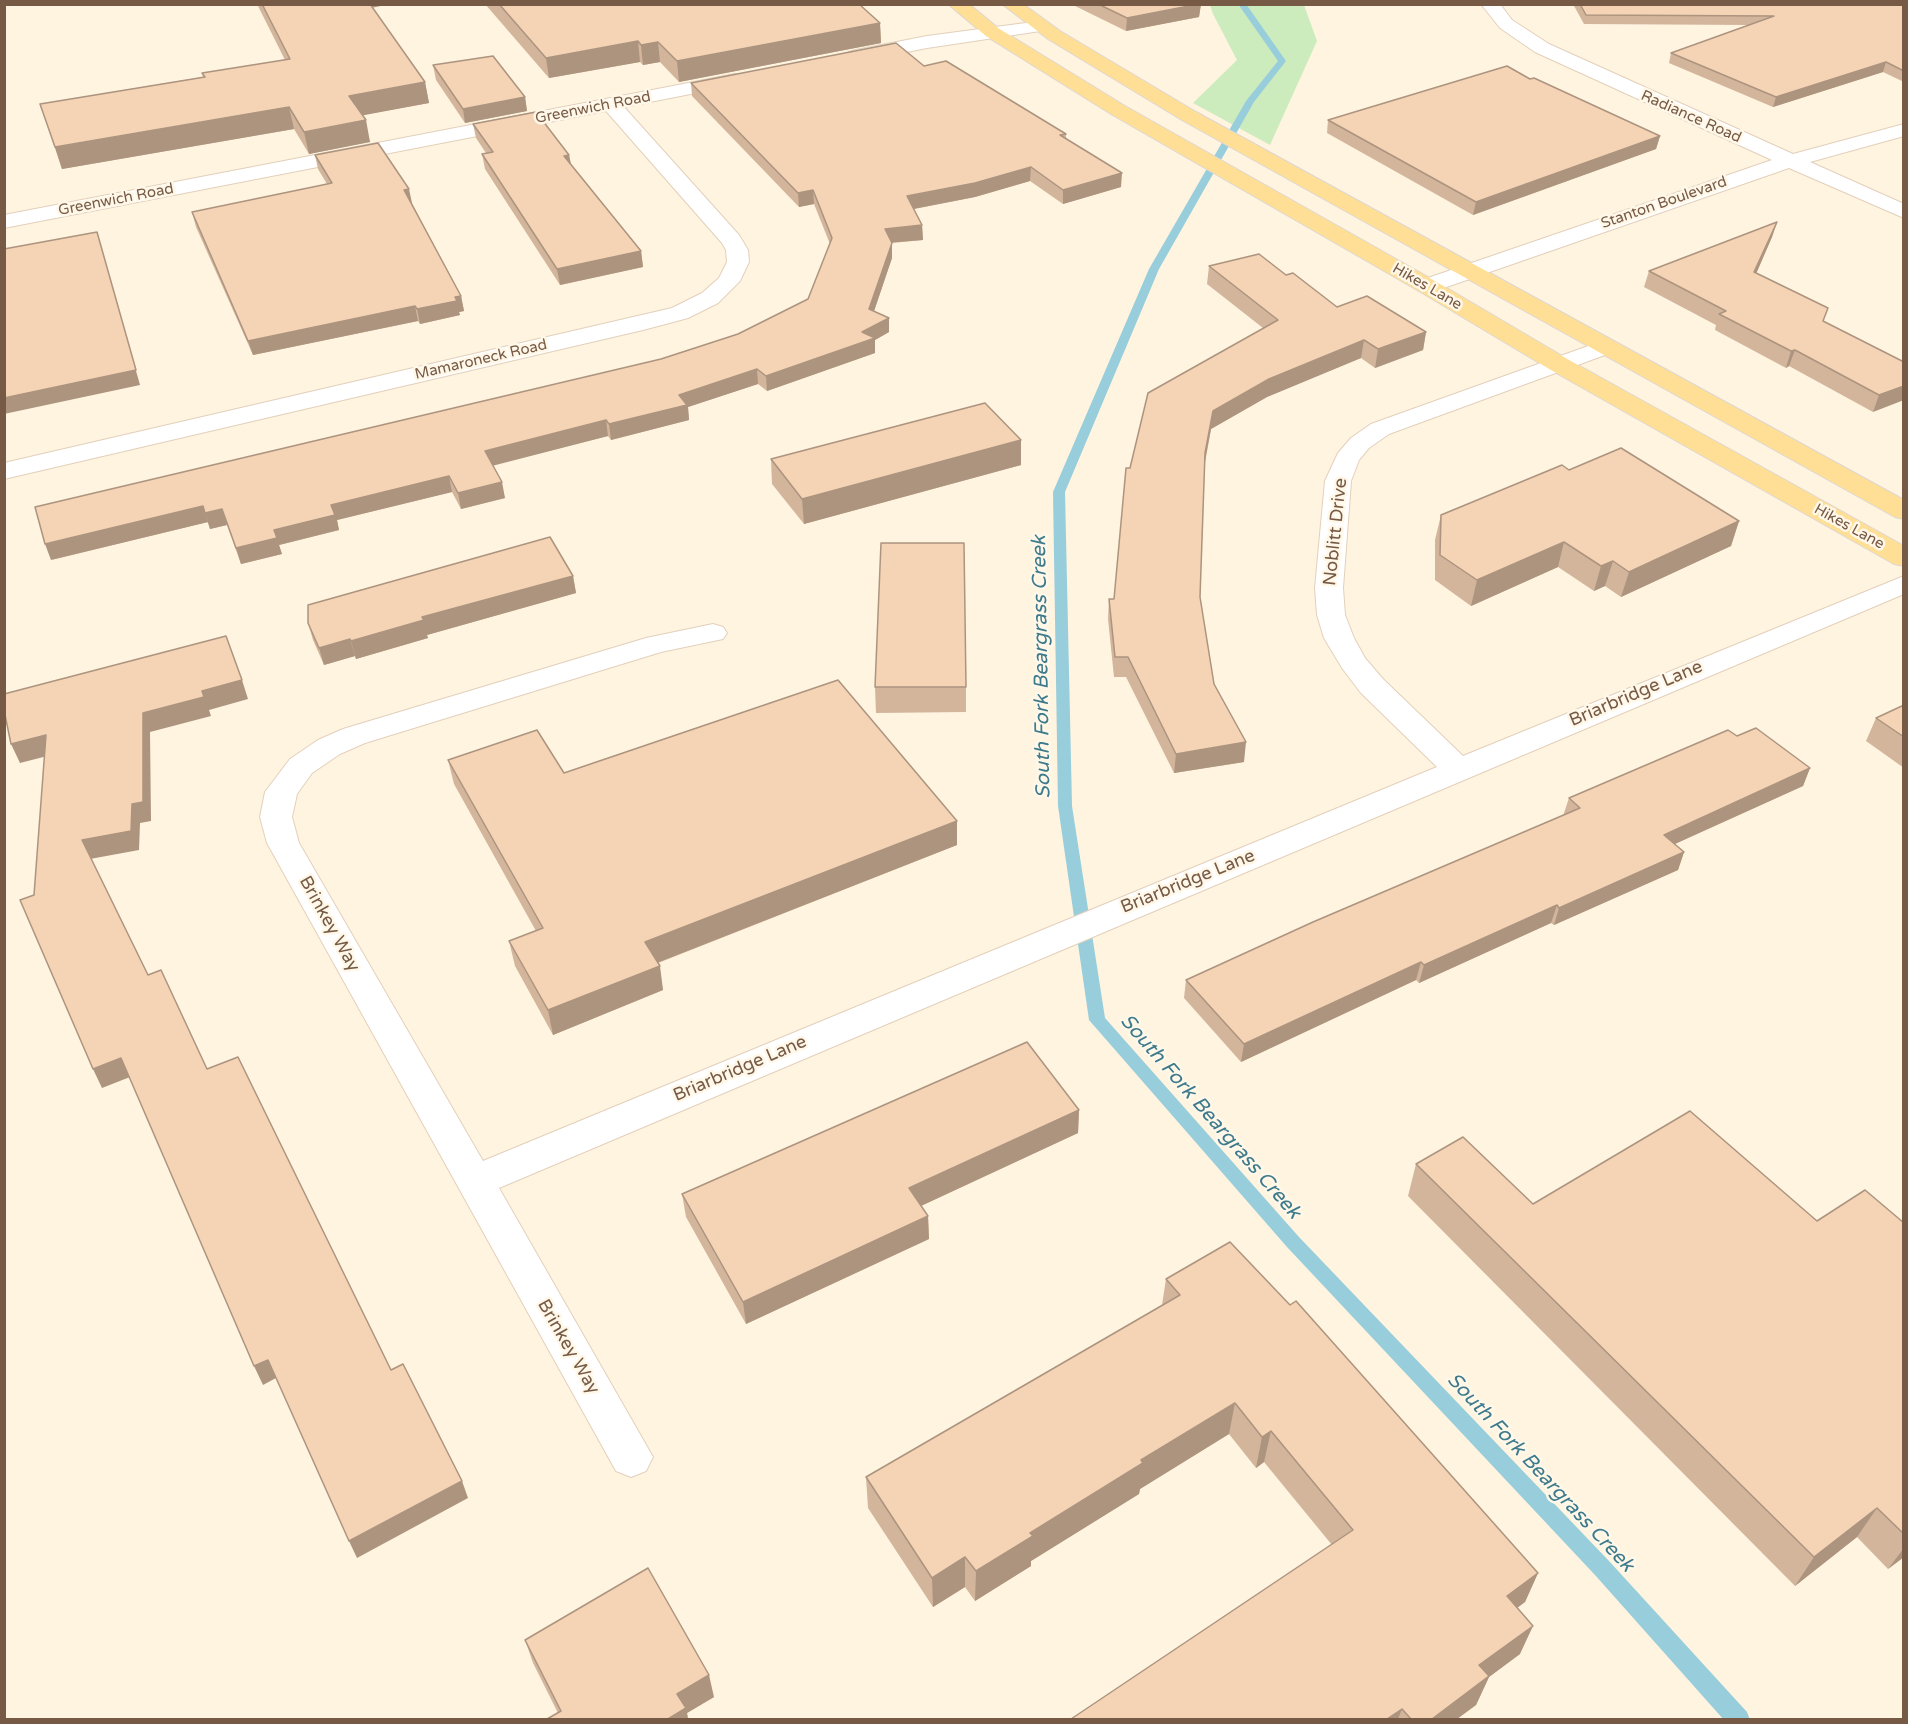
<!DOCTYPE html>
<html>
<head>
<meta charset="utf-8">
<style>
  body { margin:0 }
  #map { position:relative; width:1908px; height:1724px; overflow:hidden; background:#fef4e0; font-family:"Varela Round",sans-serif }
  canvas { display:block }
  .frame { position:absolute; inset:0; border:6px solid #765a45; pointer-events:none }
</style>
</head>
<body>
<div id="map">
<canvas width="1908" height="1724"></canvas>
<div class="frame"></div>
</div>
<script>
const c = document.querySelector('canvas').getContext('2d');
c.lineJoin = 'round';
function paint(path, color) { c.fillStyle = color; c.fill(path, 'evenodd'); }
const shape = rows => new Path2D(rows.map(r => 'M' + r).join(''));
function trace(path, color, width, dash) { c.strokeStyle = color; c.lineWidth = width; c.lineCap = dash ? 'butt' : 'round'; c.setLineDash(dash || []); c.stroke(path); }
function drawText(font, color, halo, rows, align = 'center') {
  c.font = font + ' "Varela Round",sans-serif'; c.lineWidth = 5; c.setLineDash([]); c.textBaseline = 'middle'; c.strokeStyle = halo; c.fillStyle = color; for (const [text, x, y, turn = 0] of rows) {
    c.save(); c.translate(x, y); c.rotate((+turn || 0) * Math.PI / 180); c.textAlign = isNaN(turn) ? turn : align; if (halo) c.strokeText(text, 0, 0); c.fillText(text, 0, 0); c.restore();
  }
}
const green = shape([
  [1210,5,1304,5,1317,41,1270,145,1193,103,1237,60,1213,14]
]);
const stream = shape([
  [1238,4,1246,4,1286,61,1254,102,1159,269,1065,492,1072,806,1105,1018,1299,1237,1609,1561,1747,1712,1750,1720,1724,1720,1595,1575,1287,1247,1089,1020,1058,806,1053,492,1149,269,1246,101,1278,61,1238,4]
]);
const minor = shape([
  [1481,4,1500,4,1512,20,1549,44,1793,154,1904,124,1904,136,1810,162,1904,204,1904,218,1789,168,1435,291,1427,293,1419,291,1416,286,1419,281,1772,160,1535,52,1500,28,1481,4],
  [1041,21,1047,22,1050,26,1047,30,927,48,856,62,849,60,847,56,849,52,856,50,927,36,1041,21],
  [735,74,742,76,745,80,742,84,624,107,739,235,748,250,749,262,740,281,718,303,688,318,643,330,4,479,4,463,672,308,702,293,719,278,727,262,726,250,722,243,606,111,4,228,4,215,735,74],
  [1605,340,1613,342,1617,347,1613,352,1389,434,1369,448,1359,460,1351,481,1343,588,1345,615,1354,638,1365,658,1383,679,1463,756,1904,576,1904,594,499,1188,653,1457,646,1471,631,1477,616,1471,267,843,260,817,265,792,290,759,318,740,343,729,646,638,713,624,723,627,727,633,723,639,661,652,365,743,340,754,312,773,297,794,292,817,299,843,483,1161,1437,767,1361,693,1342,668,1324,638,1317,615,1315,588,1325,481,1338,453,1351,438,1371,424,1605,340]
]);
const major = shape([
  [948,4,969,4,998,28,1125,106,1435,281,1569,360,1904,546,1904,566,1894,564,1551,370,1419,291,1111,114,986,36,948,4],
  [1002,4,1023,4,1060,31,1196,112,1904,500,1904,519,1895,517,1182,120,1048,39,1002,4]
]);
const wall = shape([
  [257,4,390,4,372,8,425,82,429,103,362,115,370,142,309,154,294,129,62,169,40,104,203,77,202,73,285,60],
  [485,4,859,4,880,23,881,43,679,82,660,62,643,65,640,62,549,78],
  [1071,4,1201,4,1199,17,1126,31],
  [1573,4,1904,4,1904,82,1883,72,1773,107,1669,63,1671,53,1749,25,1584,24],
  [433,65,525,97,527,111,465,123,436,80],
  [924,66,1066,134,1066,138,1121,187,1063,204,1030,181,975,197,914,209,922,225,923,240,892,243,892,258,874,311,889,332,875,340,875,353,767,391,758,384,688,407,689,420,611,440,608,436,493,465,505,498,461,509,452,492,337,520,339,530,279,545,282,554,241,564,227,525,210,529,208,522,51,560,738,334,808,299,830,244,814,204,799,207,692,96,691,83],
  [1530,79,1660,136,1656,149,1473,215,1327,133,1328,120],
  [473,124,569,155,571,164,641,251,643,267,560,285,485,169,482,154,486,153,476,138],
  [315,155,412,203,461,296,464,311,459,312,460,315,420,324,418,321,253,355,196,227,192,212,327,184,318,169],
  [1777,222,1772,237,1756,273,1823,321,1904,362,1873,412,1789,366,1786,368,1715,330,1716,325,1644,287,1649,271],
  [1209,266,1286,275,1337,307,1426,332,1423,350,1375,368,1361,358,1267,397,1211,429,1205,463,1200,597,1214,684,1244,762,1174,773,1126,677,1114,677,1108,619,1109,599,1114,599,1130,468,1263,328,1207,284],
  [1021,440,1021,465,804,524,772,484,771,459],
  [1569,470,1739,521,1731,546,1621,597,1605,586,1594,591,1558,567,1471,606,1435,580,1435,540,1441,515],
  [573,576,576,593,427,635,428,638,356,659,355,656,324,665,313,640,308,623],
  [875,687,966,687,966,712,876,713],
  [1904,705,1904,768,1866,741,1876,718],
  [1737,736,1810,768,1803,786,1675,844,1684,852,1678,870,1554,925,1551,923,1419,983,1416,980,1241,1062,1184,998,1186,980,1563,816,1569,798],
  [448,760,564,773,957,845,658,963,663,990,553,1035,515,966,509,941,536,931,454,784],
  [1079,1110,1078,1133,921,1206,928,1216,929,1239,746,1324,686,1217,682,1194],
  [1416,1164,1533,1204,1817,1221,1904,1223,1904,1557,1888,1569,1857,1537,1795,1586,1408,1196],
  [1166,1279,1538,1573,1525,1602,1517,1608,1520,1654,1489,1677,1476,1705,1457,1719,1071,1719,1332,1545,1264,1462,1256,1468,1229,1434,1140,1489,1139,1494,1031,1561,1031,1566,975,1601,965,1587,933,1607,868,1508,866,1477,1162,1305],
  [525,1640,714,1697,687,1713,688,1719,547,1719,558,1713,533,1663]
]);
const shadedWall = shape([
  [362,4,390,4,363,9],
  [1201,4,1199,17,1126,31,1127,18],
  [880,23,881,43,679,82,677,61],
  [638,41,640,62,549,78,546,58],
  [658,42,660,62,643,65,641,45],
  [1886,62,1883,72,1773,107,1776,97],
  [425,82,429,103,354,117,349,96],
  [525,97,527,111,465,123,463,109],
  [289,107,294,129,62,169,55,147],
  [366,120,370,142,309,154,304,132],
  [1660,136,1656,149,1473,215,1476,202],
  [569,155,572,170,564,156],
  [1031,167,1030,181,975,197,908,210,907,196],
  [1122,173,1121,187,1063,204,1063,190],
  [409,189,412,203,407,204,404,190],
  [813,190,814,204,799,207,798,193],
  [1777,222,1772,237,1750,288,1754,272],
  [922,225,923,240,885,243,885,229],
  [97,232,140,385,4,414,4,398],
  [892,243,892,258,870,323,869,309],
  [641,251,643,267,560,285,557,269],
  [461,296,464,311,459,312,460,315,420,324,417,309],
  [415,306,418,321,253,355,248,341],
  [889,318,889,332,875,340,875,353,767,391,766,376,862,332],
  [1426,332,1423,350,1375,368,1378,349],
  [1364,340,1361,358,1267,397,1211,429,1203,471,1205,453,1213,411,1269,379],
  [1795,350,1789,366,1786,368,1791,351],
  [757,369,758,384,688,407,689,420,611,440,609,424,679,395],
  [1904,386,1904,400,1873,412,1879,395],
  [606,420,608,436,488,467,485,451],
  [1021,440,1021,465,804,524,802,499],
  [449,476,452,492,337,520,339,530,279,545,282,554,241,564,236,548,274,530,331,505],
  [502,482,505,498,461,509,458,493],
  [203,506,208,522,51,560,45,544],
  [222,509,227,525,210,529,205,513],
  [1739,521,1731,546,1621,597,1629,572],
  [1564,542,1558,567,1471,606,1477,580],
  [1613,561,1605,586,1594,591,1601,566],
  [573,576,576,593,427,635,428,638,356,659,351,641,422,617],
  [350,639,355,656,324,665,319,648],
  [242,680,248,699,209,710,211,716,150,732,151,821,140,823,139,850,90,859,82,840,132,804,143,713,202,691],
  [46,735,55,754,20,763,11,744],
  [1246,742,1244,762,1174,773,1176,754],
  [1810,768,1803,786,1657,852,1664,835],
  [957,821,957,845,649,966,645,942],
  [1684,852,1678,870,1554,925,1559,908],
  [1557,905,1551,923,1419,983,1424,965],
  [1421,962,1416,980,1241,1062,1244,1044],
  [660,966,663,990,553,1035,548,1010],
  [121,1058,130,1077,102,1088,93,1069],
  [1079,1110,1078,1133,910,1211,909,1188],
  [928,1216,929,1239,746,1324,743,1302],
  [268,1360,276,1378,263,1385,254,1366],
  [1235,1403,1229,1434,1140,1489,1139,1494,1031,1561,1031,1566,975,1601,976,1571,1030,1533,1141,1460],
  [1271,1431,1264,1462,1256,1468,1262,1437],
  [462,1481,468,1498,357,1558,349,1541],
  [1877,1508,1857,1537,1795,1586,1814,1557],
  [1904,1548,1904,1557,1888,1569],
  [965,1557,965,1587,933,1607,932,1578],
  [1538,1573,1525,1602,1494,1625,1507,1596],
  [1533,1626,1520,1654,1489,1677,1476,1705,1457,1719,1432,1719,1479,1665],
  [709,1675,714,1697,687,1713,688,1719,668,1719,677,1694],
  [1402,1709,1398,1719,1387,1719]
]);
const building = shape([
  [262,4,370,4,425,82,349,96,366,120,304,132,289,107,55,147,40,104,205,77,202,73,290,59,262,4],
  [499,4,859,4,880,23,677,61,658,42,641,45,638,41,546,58,499,4],
  [1098,4,1199,4,1127,18,1098,4],
  [1580,4,1904,4,1904,71,1886,62,1776,97,1671,53,1774,16,1586,15,1580,4],
  [896,43,924,66,946,61,1066,134,1060,135,1122,173,1063,190,1031,167,975,183,907,196,922,225,885,229,892,243,869,309,889,318,862,332,875,338,766,376,757,369,679,395,687,405,609,424,606,420,485,451,502,482,458,493,449,476,331,505,335,515,274,530,277,538,236,548,222,509,205,513,203,506,45,544,35,507,661,359,738,334,808,299,832,238,813,190,798,193,691,83,896,43],
  [493,56,525,97,463,109,433,65,493,56],
  [1507,66,1530,79,1534,78,1660,136,1476,202,1328,120,1507,66],
  [536,112,569,155,564,156,641,251,557,269,482,154,493,152,473,124,536,112],
  [378,143,409,189,404,190,461,296,455,297,457,301,417,309,415,306,248,341,192,212,332,183,315,155,378,143],
  [1777,222,1754,272,1828,308,1823,321,1904,362,1904,386,1879,395,1795,350,1791,351,1719,314,1726,311,1649,271,1777,222],
  [97,232,136,370,4,398,4,249,97,232],
  [1259,254,1286,275,1293,273,1337,307,1367,296,1426,332,1378,349,1364,340,1269,379,1213,411,1205,453,1200,597,1214,684,1246,742,1176,754,1128,657,1115,657,1109,599,1114,599,1126,468,1130,468,1148,393,1278,320,1209,266,1259,254],
  [985,403,1021,440,802,499,771,459,985,403],
  [1621,448,1739,521,1629,572,1613,561,1601,566,1564,542,1477,580,1440,555,1441,515,1562,465,1569,470,1621,448],
  [550,537,573,576,422,617,424,620,351,641,350,639,319,648,308,623,308,605,550,537],
  [881,543,964,543,966,687,875,687,881,543],
  [226,636,242,680,202,691,204,697,143,713,143,802,132,804,131,831,82,840,148,975,161,970,207,1069,238,1057,391,1370,403,1364,462,1481,349,1541,268,1360,254,1366,121,1058,93,1069,20,900,34,895,46,735,11,744,4,710,4,694,226,636],
  [838,680,957,821,645,942,660,966,548,1010,509,941,543,928,448,760,537,730,564,773,838,680],
  [1904,705,1904,737,1876,718,1904,705],
  [1756,728,1810,768,1664,835,1684,852,1559,908,1557,905,1424,965,1421,962,1244,1044,1186,980,1313,922,1580,808,1569,798,1728,730,1737,736,1756,728],
  [1027,1042,1079,1110,909,1188,928,1216,743,1302,682,1194,1027,1042],
  [1690,1111,1817,1221,1865,1190,1904,1223,1904,1534,1877,1508,1814,1557,1416,1164,1463,1137,1533,1204,1690,1111],
  [1230,1242,1290,1305,1296,1301,1538,1573,1507,1596,1533,1626,1479,1665,1489,1676,1432,1719,1411,1719,1402,1709,1387,1719,1071,1719,1353,1530,1271,1431,1262,1437,1235,1403,1141,1460,1143,1463,1030,1533,1033,1536,976,1571,965,1557,932,1578,866,1477,1180,1295,1166,1279,1230,1242],
  [648,1568,709,1675,677,1694,686,1708,668,1719,547,1719,561,1711,525,1640,648,1568]
]);
const farStreetnames = [
  ["Greenwich Road",593,108,-11],
  ["Radiance Road",1691,117,24],
  ["Greenwich Road",116,200,-11],
  ["Stanton Boulevard",1664,203,-19],
  ["Hikes Lane",1427,287,30],
  ["Mamaroneck Road",481,360,-13],
  ["Hikes Lane",1849,527,29]
];
const streetNames = [
  ["Noblitt Drive",1336,532,-84],
  ["Briarbridge Lane",1636,694,-23],
  ["Briarbridge Lane",1188,882,-22],
  ["Brinkey Way",329,924,61],
  ["Briarbridge Lane",740,1069,-23],
  ["Brinkey Way",568,1347,60]
];
const waterNames = [
  ["South Fork Beargrass Creek",1042,667,-91],
  ["South Fork Beargrass Creek",1210,1117,49],
  ["South Fork Beargrass Creek",1540,1473,47]
];
paint(green, '#cdecbd');
paint(stream, '#98cddb');
trace(minor, '#e3d0bb', 2);
trace(major, '#ded7d2', 2);
paint(minor, '#fff');
paint(major, '#ffdf96');
paint(wall, '#d3b59c');
paint(shadedWall, '#ac947f');
paint(building, '#f5d3b5');
trace(building, '#ac947f', 1.5);
drawText('15px', '#765a45', '#fff7e8', farStreetnames);
drawText('18px', '#765a45', '#fff7e8', streetNames);
drawText('italic 20px', '#3d7a8c', '#fff7e8', waterNames);
</script>
</body>
</html>
